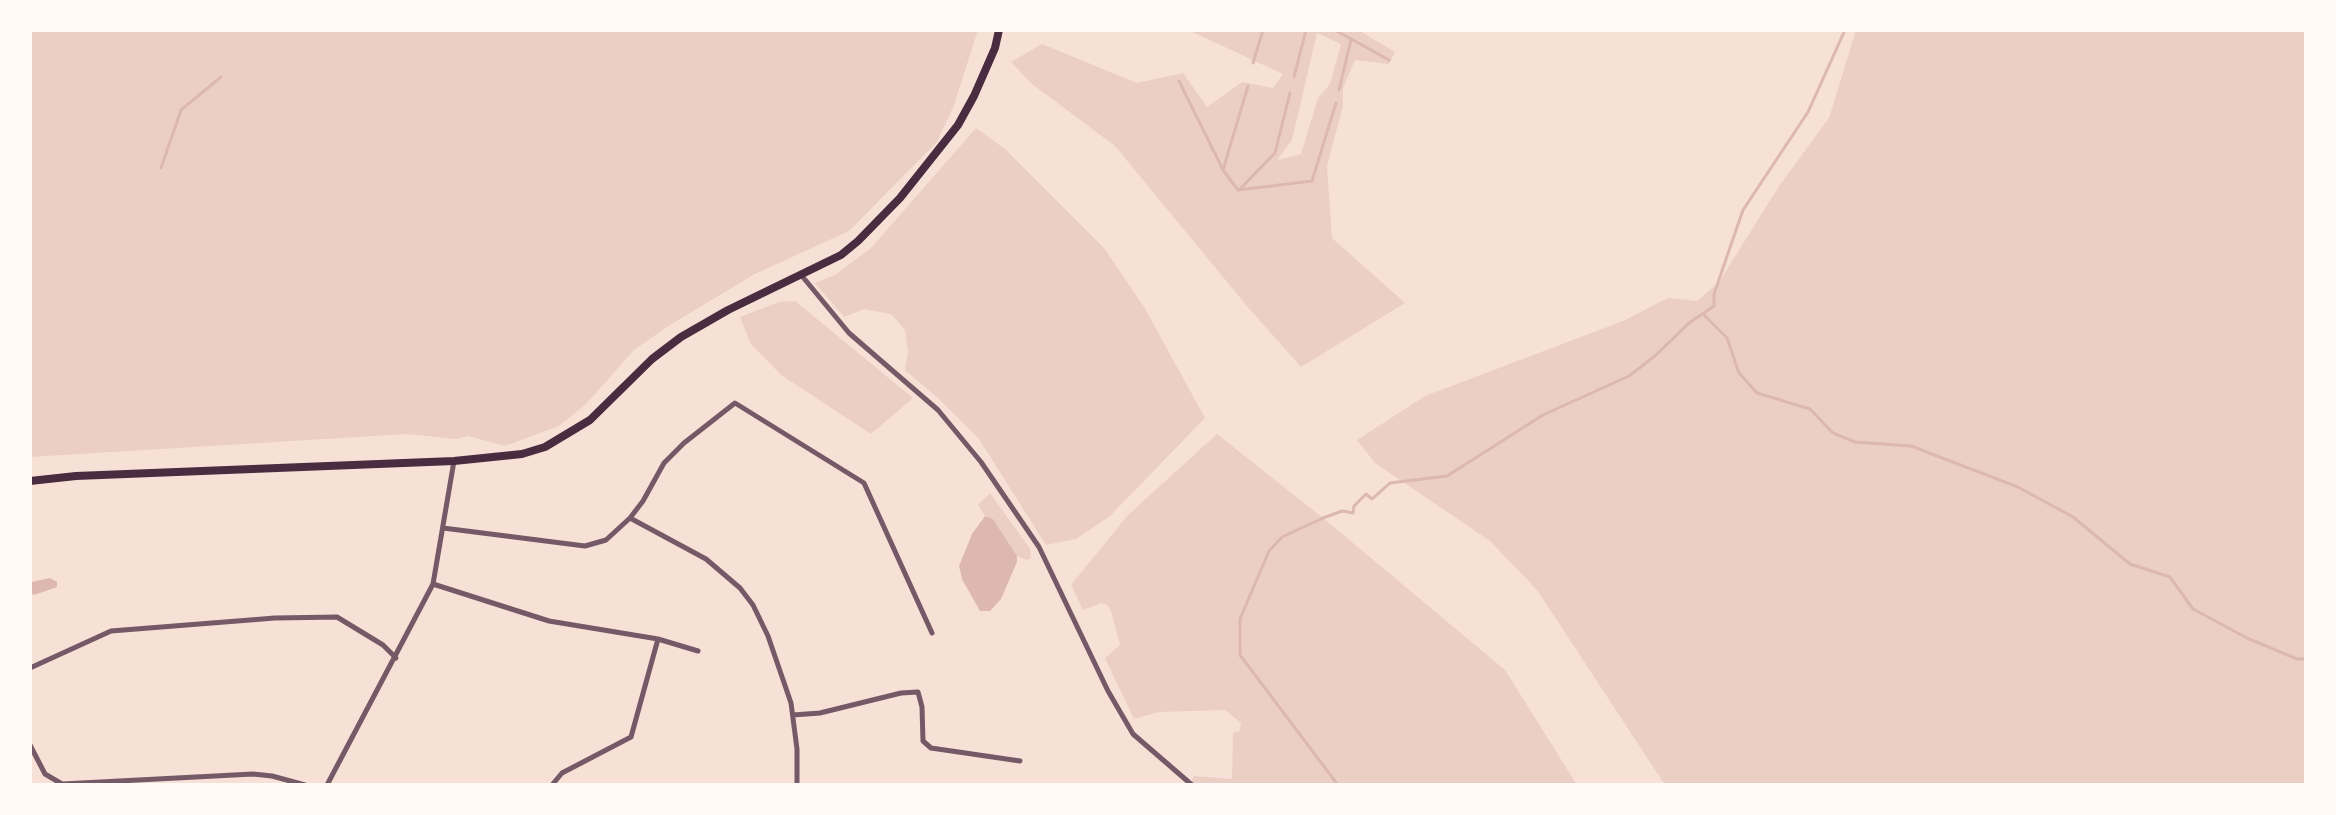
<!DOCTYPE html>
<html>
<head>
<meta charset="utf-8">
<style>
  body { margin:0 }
  #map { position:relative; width:2336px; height:815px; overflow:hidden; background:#f7e1d7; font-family:"Libre Baskerville",serif }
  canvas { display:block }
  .frame { position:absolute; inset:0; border:32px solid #fffaf5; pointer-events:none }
</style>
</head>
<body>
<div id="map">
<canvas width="2336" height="815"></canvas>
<div class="frame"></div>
</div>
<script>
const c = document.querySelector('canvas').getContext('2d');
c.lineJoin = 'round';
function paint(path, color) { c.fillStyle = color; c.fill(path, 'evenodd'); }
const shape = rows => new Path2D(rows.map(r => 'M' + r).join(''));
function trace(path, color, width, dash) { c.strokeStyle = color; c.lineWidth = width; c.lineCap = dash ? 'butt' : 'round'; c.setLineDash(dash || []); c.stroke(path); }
const green = shape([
  [30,30,978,30,954,105,937,142,849,231,755,274,670,325,634,350,586,404,559,426,505,446,468,436,456,439,407,434,30,457],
  [1188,30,1358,30,1395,52,1389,64,1355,60,1343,88,1343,106,1327,166,1332,238,1405,303,1301,367,1246,305,1115,146,1032,84,1011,62,1042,44,1137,83,1183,73,1207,107,1242,82,1273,88,1283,74],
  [1317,33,1341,44,1330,84,1318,98,1301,154,1277,160,1292,140],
  [1856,30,2306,30,2306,785,1665,785,1537,590,1490,541,1375,463,1357,440,1425,396,1623,321,1668,298,1697,301,1719,282,1779,186,1829,118],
  [976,128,1005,149,1104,248,1144,307,1205,418,1110,516,1076,539,1046,545,979,439,939,399,905,370,908,352,905,330,891,314,864,309,844,317,815,283,835,275,871,248],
  [795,301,913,398,871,434,781,375,751,344,740,317,779,302],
  [1217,434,1323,518,1505,670,1577,785,1190,785,1194,776,1232,779,1233,733,1240,731,1241,723,1225,710,1159,712,1134,719,1105,658,1120,645,1111,611,1107,605,1101,603,1083,610,1071,585,1128,515],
  [990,493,1030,549,1031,558,1027,560,1017,556,993,519,985,516,978,505]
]);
const water = shape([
  [985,516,993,519,1017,556,1017,562,1001,599,990,611,980,611,962,579,959,566,972,534],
  [50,578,57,582,57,587,34,595,30,593,32,582]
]);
const stream = shape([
  [1335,30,1389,60],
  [1253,63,1263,30],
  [1294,77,1306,30],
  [1179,81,1223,170,1238,190,1312,181,1336,103],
  [1339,90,1351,40],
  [161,168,181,110,221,77],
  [1223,170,1248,86],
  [1240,189,1275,153,1290,93],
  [1703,314,1727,338,1739,373,1757,393,1810,409,1833,433,1855,442,1911,446,2018,487,2073,517,2130,564,2170,577,2193,609,2247,638,2297,659,2306,659],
  [1338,785,1240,655,1240,619,1269,551,1282,537,1323,518,1342,511,1353,513,1354,506,1366,494,1372,499,1390,483,1447,476,1543,415,1629,376,1655,356,1689,323,1714,306,1714,294,1743,210,1808,112,1845,30]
]);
const minor = shape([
  [802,276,849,333,938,410,981,462,1039,547,1108,691,1133,734,1192,785],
  [630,518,706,559,740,588,753,605,768,636,791,703,797,749,797,785],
  [443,528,585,546,606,540,630,518,643,501,664,463,684,443,735,403,864,483,932,633],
  [433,584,549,621,658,639,698,651],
  [30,668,111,631,275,618,337,617,383,645,396,658],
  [793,715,820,713,901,693,918,692,922,707,923,741,931,748,1020,761],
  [30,745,45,774,62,784,253,774,272,776,305,785],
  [327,785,433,584,454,461],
  [552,785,562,773,631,737,658,639]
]);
const primary = shape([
  [30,481,76,476,454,461,522,454,545,447,590,420,652,359,681,337,728,310,841,255,858,241,900,198,958,125,974,96,995,48,999,30]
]);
paint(green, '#ebcfc5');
paint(water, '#dcb8b0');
trace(stream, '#dcb8b0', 3);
trace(minor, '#755966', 5);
trace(primary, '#4a2c40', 8);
</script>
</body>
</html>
